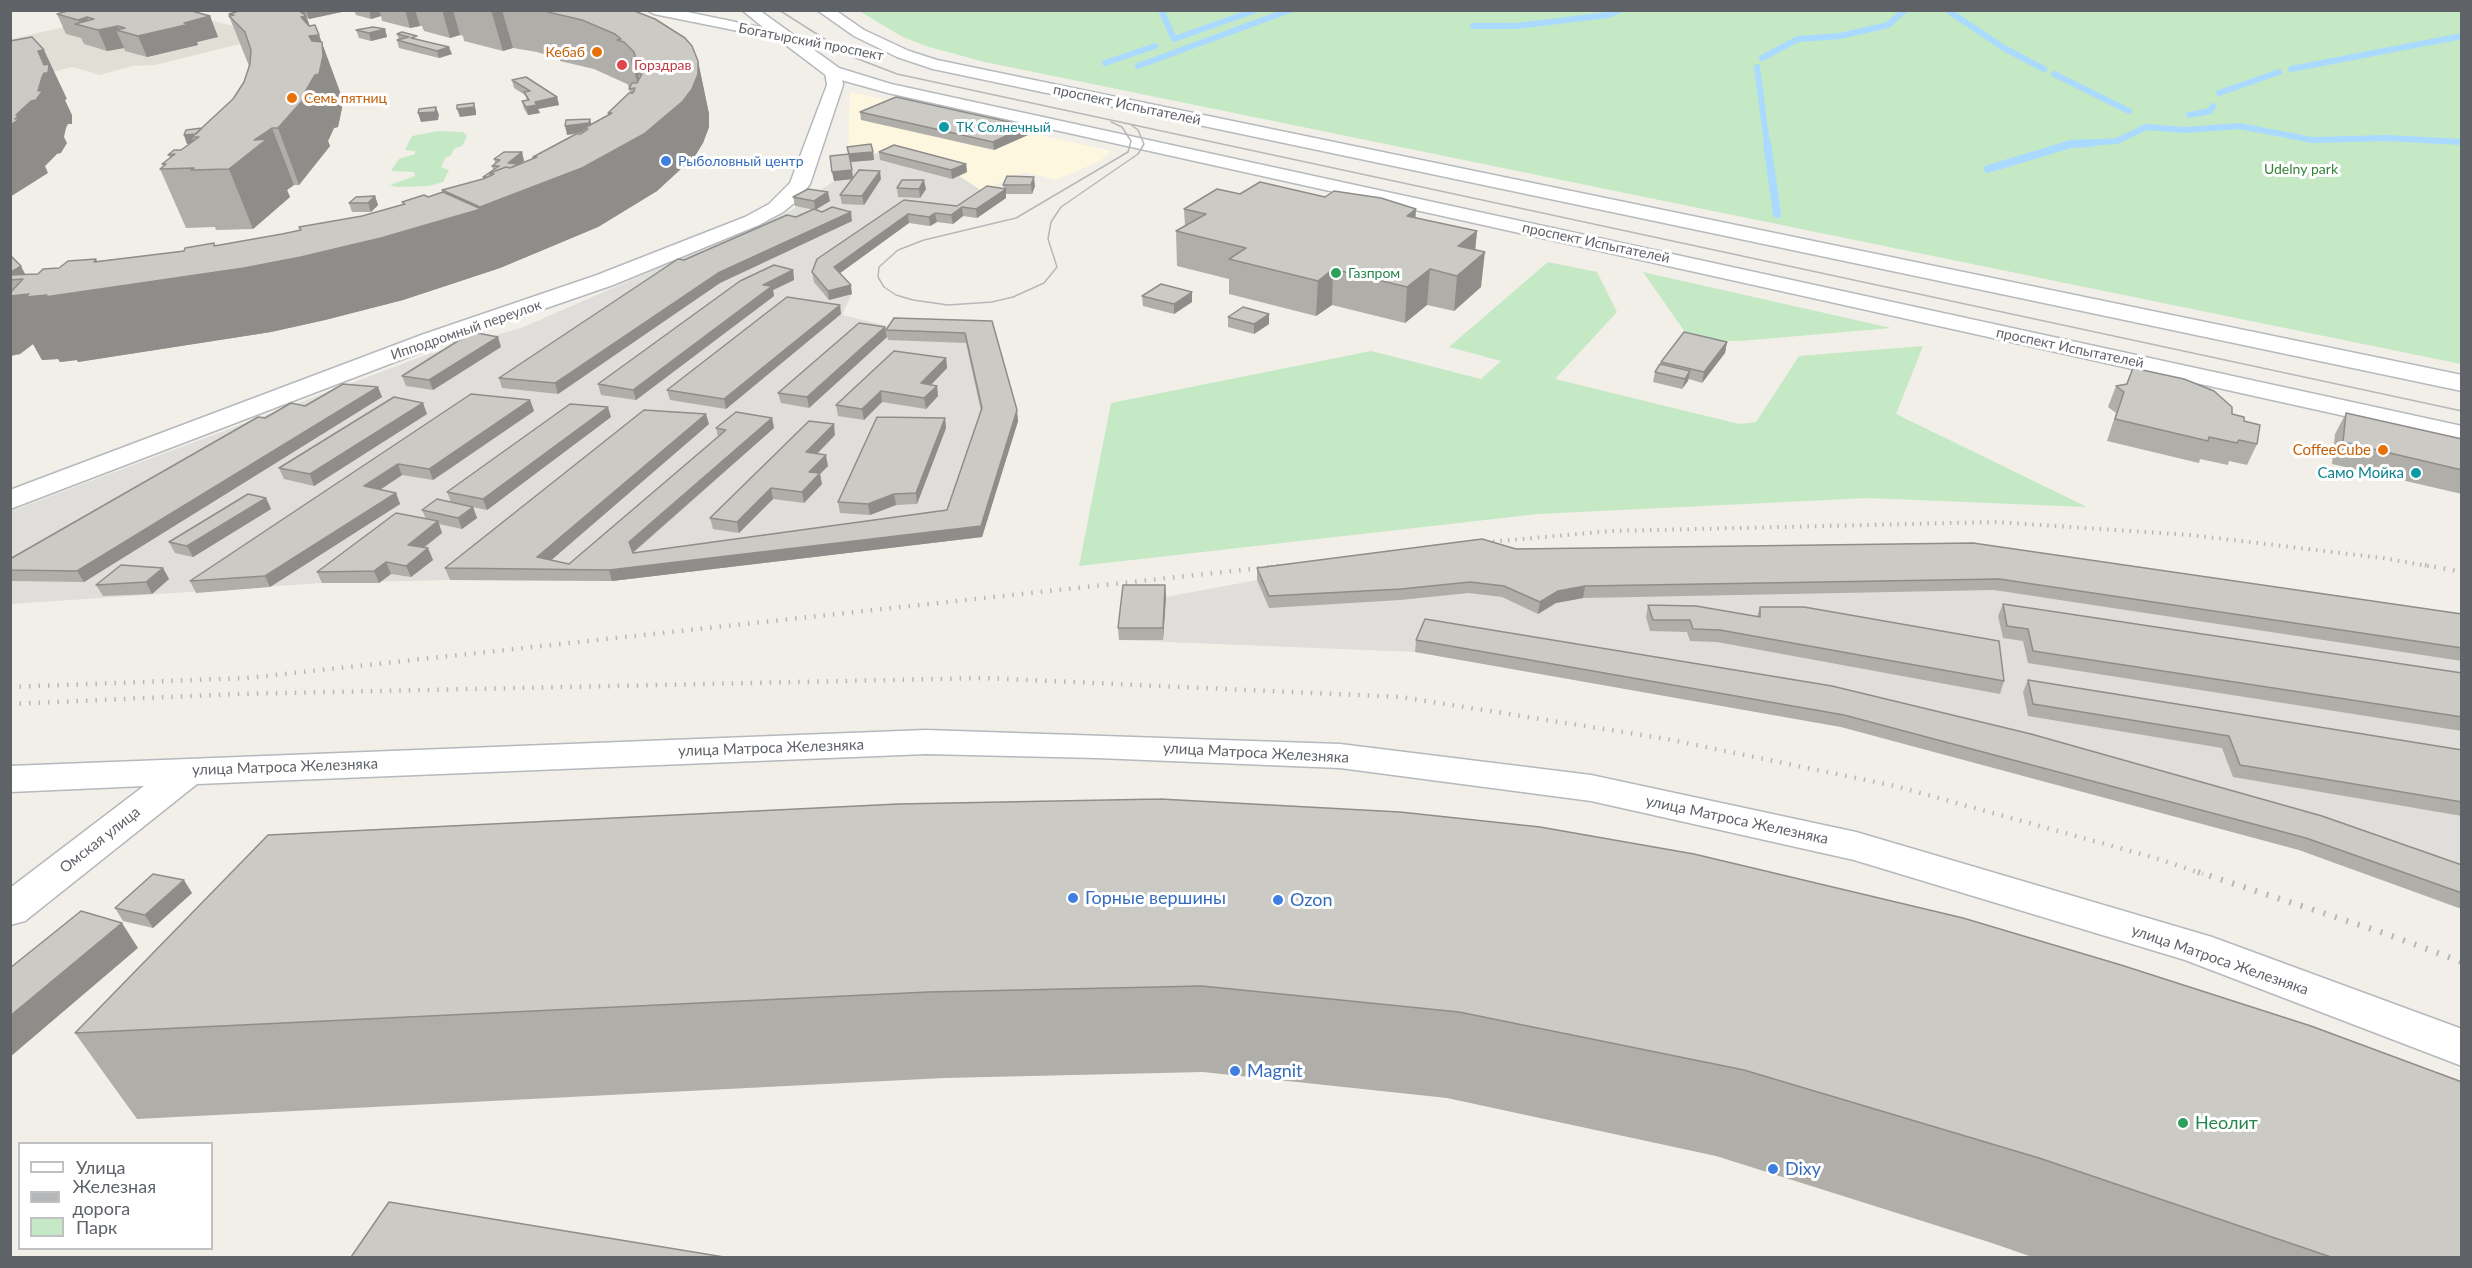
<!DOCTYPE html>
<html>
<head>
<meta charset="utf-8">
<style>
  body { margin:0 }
  #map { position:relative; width:2472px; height:1268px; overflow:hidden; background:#f1efe8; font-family:Lato,sans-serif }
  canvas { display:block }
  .frame { position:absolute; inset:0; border:12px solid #5f6368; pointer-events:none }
  .legend { position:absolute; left:18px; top:1142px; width:195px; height:108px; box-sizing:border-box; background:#fff; border:2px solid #bfc1c3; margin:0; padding:8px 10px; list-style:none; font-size:18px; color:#5f6368 }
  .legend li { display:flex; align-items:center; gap:12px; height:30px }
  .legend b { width:30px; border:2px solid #bfc1c3 }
</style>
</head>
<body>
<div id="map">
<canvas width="2472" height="1268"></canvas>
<div class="frame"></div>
<ul class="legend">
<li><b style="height:8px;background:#fff"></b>Улица</li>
<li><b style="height:8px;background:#b6b7b8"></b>Железная дорога</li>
<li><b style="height:16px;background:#c5e8c5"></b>Парк</li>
</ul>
</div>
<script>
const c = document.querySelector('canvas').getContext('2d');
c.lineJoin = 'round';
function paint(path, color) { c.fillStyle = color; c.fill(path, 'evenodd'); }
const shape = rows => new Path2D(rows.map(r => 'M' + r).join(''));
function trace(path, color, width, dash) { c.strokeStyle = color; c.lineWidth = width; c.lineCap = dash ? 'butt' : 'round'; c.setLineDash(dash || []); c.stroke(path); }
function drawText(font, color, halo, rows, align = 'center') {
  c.font = font + ' Lato,sans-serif'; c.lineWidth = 6; c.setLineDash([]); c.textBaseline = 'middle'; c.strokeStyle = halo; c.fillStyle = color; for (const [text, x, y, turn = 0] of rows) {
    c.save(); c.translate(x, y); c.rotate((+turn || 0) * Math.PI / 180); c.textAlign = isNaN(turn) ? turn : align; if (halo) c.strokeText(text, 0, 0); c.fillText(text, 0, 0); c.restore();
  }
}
const commercial = shape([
  [850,92,1111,151,1100,161,1056,180,1025,172,997,184,988,195,959,176,966,173,848,155]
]);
const industrial = shape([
  [872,153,895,154,967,172,959,176,988,195,977,218,963,216,953,224,937,222,930,226,909,223,836,276,852,294,842,315,896,328,993,331,1018,421,982,537,612,581,450,580,322,583,11,604,11,511,426,355,521,328,790,211,834,181,831,164],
  [1969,555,2461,627,2461,909,2299,850,1841,727,1415,652,1119,640,1166,597,1257,580]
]);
const education = shape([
  [175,11,272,36,155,65,133,66,99,75,73,67,11,82,11,39,121,14]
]);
const green = shape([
  [859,11,2461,11,2461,364,985,62,929,47,903,37],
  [439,131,463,132,467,136,462,146,455,148,450,156,445,158,441,167,449,170,443,182,429,186,397,187,390,185,415,176,414,172,391,171,399,159,415,154,415,151,405,150,412,136],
  [1548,262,1597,272,1617,312,1555,379,1739,424,1756,422,1799,356,1923,346,1896,414,2087,507,1868,498,1538,514,1079,566,1111,403,1371,351,1481,379,1501,361,1449,347],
  [1643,272,1891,328,1740,341,1720,341,1685,332]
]);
const streamFar1 = shape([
  [1161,10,1174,39,1256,10],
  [1950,12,2004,48,2044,69],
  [1473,26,1516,26,1608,15,1620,10],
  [1762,58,1798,39,1840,36,1888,25,1905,10],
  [1105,63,1155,46],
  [1138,66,1290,10],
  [1757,67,1767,144],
  [2291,69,2462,36],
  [2054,74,2129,111],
  [2219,93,2279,72],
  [2189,115,2210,111,2213,106],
  [2071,144,2117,141,2146,127,2185,130,2239,126,2313,140,2386,138,2462,142]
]);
const stream = shape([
  [1767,143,1777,214],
  [1988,169,2071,144,2092,143]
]);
const street = shape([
  [833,67,841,72,843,85,810,184,798,200,783,212,759,225,613,285,442,344,10,509,10,490,424,334,597,275,745,217,769,204,790,183,827,85,825,72,833,67],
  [926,730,1340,744,1591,775,1856,832,2212,937,2462,1029,2462,1066,2185,960,1854,860,1591,801,1340,768,1097,758,926,754,197,784,25,921,10,925,10,888,144,786,10,792,10,766,926,730]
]);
const secondary = shape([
  [647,10,678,10,764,28,742,10,759,10,839,68,891,84,2462,426,2462,442,888,93,827,76,778,39,654,14,647,10],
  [817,10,835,10,864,30,909,51,937,60,2462,375,2462,391,933,69,897,57,854,36,817,10]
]);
const tram = shape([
  [779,10,853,57,897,74,2462,411],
  [1111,122,1122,127,1131,141,1128,152,1016,218,924,240,898,250,879,267,878,277,884,287,896,295,913,300,948,305,992,302,1013,297,1044,283,1057,267,1048,239,1051,222,1061,207,1138,154,1144,144,1138,130,1130,124]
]);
const railFar2 = shape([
  [1478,543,1611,531,1995,522,2191,535,2383,558,2433,567],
  [1271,567,1279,566]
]);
const railFar1 = shape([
  [2425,565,2462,572],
  [10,687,247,678,1279,566],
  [10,704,237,694,985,678,1401,697,1667,739,1895,786,2152,857,2203,874]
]);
const rail = shape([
  [2198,872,2384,933,2462,962]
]);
const wall = shape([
  [242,10,351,10,309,19,307,18,310,26,319,35,340,92,342,108,338,127,334,128,328,141,330,146,299,185,294,185,287,190,290,197,253,229,216,230,215,227,186,228,160,169,163,166,162,164,170,158,168,155,181,150,191,143,187,144,184,135,202,128,233,99,244,82,249,66,229,16,230,16,229,14],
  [354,10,632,10,698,61,709,114,709,127,703,143,695,156,657,191,598,227,500,268,403,300,325,320,271,332,78,362,77,360,60,362,58,359,42,360,33,344,20,354,10,356,10,255,26,275,38,274,59,268,98,261,168,253,184,251,214,243,215,246,282,234,300,230,299,227,362,216,403,204,402,202,428,197,443,192,442,190,484,179,483,177,493,170,492,166,495,163,494,159,522,152,524,161,520,164,533,158,533,157,583,132,567,135,591,124,608,115,608,113,630,93,628,85,627,84,594,69,560,61,560,59,537,52,513,48,503,51,464,41,463,36,460,35,450,38,424,31,422,26,420,26,410,28,382,21,381,16,371,19,356,15],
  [57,14,210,16,218,37,197,42,198,45,147,57,125,51,124,48,107,51,84,44,81,38,66,34],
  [385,29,387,37,371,41,359,38,356,30],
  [397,34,418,39,452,54,439,58,399,48,397,40,399,40],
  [512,80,557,97,559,105,538,109,540,113,528,115,524,109,522,101,527,100,525,95,514,88],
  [860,112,1027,126,1028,135,994,150,861,120],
  [847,147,873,152,874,160,851,162,853,178,881,179,864,205,842,204,840,195,852,179,834,181,848,154],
  [879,152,966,164,967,172,952,179,880,160],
  [1003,185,1035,186,1032,194,1006,194,1006,198,977,218,963,216,953,224,937,222,930,226,909,223,840,273,852,294,829,300,814,282,812,272,904,200,957,206,1004,189],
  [897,188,926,189,920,198,898,197],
  [1240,194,1325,197,1477,231,1475,250,1481,287,1454,311,1427,305,1405,323,1332,305,1316,316,1229,294,1229,279,1177,266,1176,231,1185,226,1184,209],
  [375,196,378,205,371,212,352,212,349,203],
  [793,197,830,201,815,210,795,206],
  [796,217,852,221,720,283,558,394,502,388,499,378,684,260],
  [793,270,794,280,773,290,774,296,636,400,601,395,598,384],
  [1142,296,1192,302,1174,314,1143,306],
  [840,305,841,314,726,409,670,400,667,390],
  [1269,314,1269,324,1254,334,1228,327,1228,317],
  [992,321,1017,410,1018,421,982,537,612,581,450,580,445,568,709,424,551,560,569,564,718,437,716,428,772,418,774,428,633,553,947,510,981,411,966,343,888,340,886,330],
  [885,327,887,337,809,408,781,403,778,393],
  [1727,342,1725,353,1702,383,1689,379,1682,389,1653,382,1655,372,1660,365,1661,362],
  [501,347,433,390,406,386,402,376],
  [946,358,947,368,931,385,937,386,938,396,926,409,882,402,864,420,838,416,836,405],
  [2133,368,2232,414,2244,421,2257,444,2247,465,2229,461,2228,465,2200,459,2199,463,2107,441,2116,413,2108,407,2116,386,2126,384],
  [378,387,382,397,84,582,10,581,10,559,265,418,305,406],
  [471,394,530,400,534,411,433,480,402,475,380,490,396,493,400,504,270,587,196,593,190,581],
  [2346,413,2462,439,2462,494,2332,464,2335,434],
  [427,414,314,486,284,479,279,468],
  [611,417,487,510,473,507,477,518,462,529,439,524,442,533,424,548,428,548,433,560,411,577,391,574,379,583,322,583,317,572,426,519,422,510,451,502,447,492],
  [945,418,946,428,917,504,896,505,870,515,840,513,838,502],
  [835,435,817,454,828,466,820,474,822,484,804,503,773,499,739,533,713,529,710,518],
  [266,498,271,509,193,557,175,553,169,542],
  [1973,543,2462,614,2462,661,1994,590,1583,598,1556,603,1538,614,1502,597,1469,593,1400,600,1269,608,1257,580,1257,568,1516,549],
  [163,568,169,579,152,594,103,596,96,585],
  [1165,585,1166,597,1163,640,1119,640,1118,628],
  [2003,604,2462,673,2462,731,2028,663,2023,641,2003,638,1998,616],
  [1648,605,1757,617,1760,607,2004,681,2000,694,1717,642,1690,641,1687,632,1650,631,1646,617],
  [1416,640,1832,686,2462,865,2462,909,2299,850,1841,727,1415,652],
  [2028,680,2462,750,2462,816,2233,777,2222,748,2028,716,2023,692],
  [898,804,2462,1257,2032,1257,1992,1243,1716,1156,1447,1098,1203,1072,944,1078,137,1119,75,1033],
  [192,893,153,928,123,921,115,908]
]);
const shadedWall = shape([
  [296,10,304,10,313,36,319,35,340,92,342,108,338,127,334,128,328,141,330,146,299,185,278,128,305,92],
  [306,10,351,10,309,19],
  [369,10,379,10,381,16,371,19],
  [405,10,415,10,420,26,410,28],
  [442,10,453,10,460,35,450,38],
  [491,10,502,10,513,48,503,51],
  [210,16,218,37,197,42,198,45,147,57,138,36,184,23],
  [87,17,92,29,81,25,78,20],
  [118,26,120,31,116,30,124,48,107,51,98,30],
  [385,29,387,37,371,41,369,33],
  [449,47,452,54,439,58,437,51],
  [44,50,67,99,65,100,72,115,72,124,68,124,66,128,64,137,67,143,61,153,57,154,45,166,48,173,10,197,10,125,16,115,38,91,38,51],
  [698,61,709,114,709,127,703,143,695,156,657,191,598,227,500,268,403,300,325,320,271,332,78,362,77,360,60,362,58,359,42,360,33,344,20,354,10,356,10,296,23,279,10,280,10,273,21,266,36,296,94,262,96,259,110,288,214,246,214,243,226,271,481,209,480,207],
  [632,62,637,62,638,74,647,114,645,114],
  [557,97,559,105,538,109,540,113,528,115,526,107,535,102],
  [474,103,476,111,476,115,460,117,457,109],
  [436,107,439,115,438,120,421,122,418,113],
  [590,119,592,127,588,129,583,129,584,132,567,135,565,126],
  [1027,126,1028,135,994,150,993,142],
  [272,128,294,185,287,190,290,197,253,229,229,169,254,140],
  [202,133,199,137,192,137,195,143,187,144,184,135],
  [522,152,524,161,510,172,508,163],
  [873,152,874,160,850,162,849,154],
  [966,164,967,172,952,179,951,170],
  [852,170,853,179,834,181,832,172],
  [880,171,881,179,864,205,862,196],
  [1034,177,1035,186,1032,194,1031,185],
  [924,180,926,189,920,198,919,189],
  [1006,189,1006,198,977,218,976,209],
  [828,192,830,201,815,210,814,201],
  [375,196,378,205,371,212,368,203],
  [962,207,963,216,953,224,951,215],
  [1416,209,1414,243,1407,216],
  [851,212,852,221,720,283,558,394,555,383,718,273],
  [935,213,937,222,930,226,929,217],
  [908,214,909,223,836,276,834,267],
  [1477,231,1474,262,1485,252,1481,287,1454,311,1457,276,1458,246],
  [1333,269,1332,305,1316,316,1318,281],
  [1430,269,1427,305,1405,323,1407,287],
  [793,270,794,280,773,290,774,296,636,400,633,390,763,285],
  [851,285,852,294,829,300,828,291],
  [1192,292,1192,302,1174,314,1174,304],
  [840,305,841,314,726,409,724,399],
  [1269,314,1269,324,1254,334,1254,324],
  [885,327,887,337,809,408,807,397],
  [498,337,501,347,433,390,429,380],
  [1727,342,1725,353,1702,383,1704,372],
  [946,358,947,368,922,394,921,383],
  [1690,371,1688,381,1682,389,1685,379],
  [937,386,938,396,926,409,924,398],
  [378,387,382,397,84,582,77,571],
  [881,391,882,402,864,420,862,409],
  [530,400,534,411,433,480,429,469],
  [423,403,427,414,314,486,310,474],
  [608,407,611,417,487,510,483,499],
  [1017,410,1018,421,982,537,612,581,609,570,981,526],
  [706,414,709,424,541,569,537,557],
  [772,418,774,428,632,553,629,542],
  [945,418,946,428,917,504,916,493],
  [834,424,835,435,808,463,806,452],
  [826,455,828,466,820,474,822,484,804,503,802,492,809,472],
  [398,464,402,475,369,497,364,486],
  [771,488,773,499,739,533,737,522],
  [396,493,400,504,270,587,265,576],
  [894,494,896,505,870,515,868,504],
  [266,498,271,509,193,557,187,546],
  [473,507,477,518,462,529,458,518],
  [438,521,442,533,412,556,408,545],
  [428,548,433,560,411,577,406,566],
  [386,562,391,574,379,583,374,571],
  [163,568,169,579,152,594,146,582],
  [1165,585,1166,597,1163,640,1163,628],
  [1585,586,1583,598,1556,603,1538,614,1540,602,1558,591],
  [184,880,192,893,153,928,145,915],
  [122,923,138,948,10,1057,10,1016]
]);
const building = shape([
  [71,10,188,10,210,16,184,23,190,24,138,36,116,30,125,28,118,26,98,30,75,24,94,19,87,17,78,20,57,14,71,10],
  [242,10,298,10,306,16,301,17,309,26,315,25,319,35,309,36,312,41,322,42,323,56,319,74,315,75,305,92,310,92,278,128,272,128,254,140,267,139,229,169,191,170,194,168,160,169,166,164,162,164,175,154,168,155,174,150,181,150,199,137,192,137,233,99,244,82,250,64,251,50,245,32,229,16,234,15,229,14,242,10],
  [547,10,632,10,655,19,685,38,692,46,698,61,698,74,692,89,683,101,644,134,582,168,480,207,442,190,483,179,494,174,490,173,506,167,510,168,537,157,533,157,576,134,581,134,588,129,583,129,612,113,608,113,629,93,633,93,635,88,629,89,632,83,637,83,642,74,638,74,637,62,632,62,632,59,636,59,634,52,624,42,617,40,621,39,615,34,582,20,548,12,551,11,547,10],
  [373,27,385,29,369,33,356,30,373,27],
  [402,32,417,36,411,38,449,47,437,51,397,40,409,37,397,34,402,32],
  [32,37,44,50,38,51,44,65,49,64,48,73,44,73,42,77,38,91,43,90,36,100,31,101,16,115,19,115,15,119,22,118,10,125,10,41,32,37],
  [526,77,557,97,535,102,537,105,526,107,522,101,529,100,524,92,530,91,512,80,526,77],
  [896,97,1027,126,993,142,860,112,896,97],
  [474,103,474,107,457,109,457,105,474,103],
  [436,107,435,112,418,113,419,109,436,107],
  [590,119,589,123,565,126,566,120,590,119],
  [202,128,196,134,184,135,186,130,202,128],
  [871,144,873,152,849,154,847,147,871,144],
  [894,145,966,164,951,170,879,152,894,145],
  [504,152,522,152,508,163,519,164,510,168,506,167,490,173,490,176,487,177,483,177,499,166,492,166,500,160,494,159,504,152],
  [849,154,852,170,832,172,830,156,849,154],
  [859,170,880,171,862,196,840,195,859,170],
  [1007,176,1034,177,1031,185,1003,185,1007,176],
  [902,180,924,180,919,189,897,188,902,180],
  [1260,182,1325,197,1334,191,1381,198,1416,209,1407,216,1477,231,1458,246,1485,252,1457,276,1430,269,1407,287,1333,269,1318,281,1229,259,1246,248,1176,231,1206,214,1184,209,1217,189,1240,194,1260,182],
  [987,186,1006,189,976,209,962,207,951,215,935,213,929,217,908,214,834,267,851,285,828,291,812,272,817,259,904,200,957,206,987,186],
  [808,189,828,192,814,201,793,197,808,189],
  [443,192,481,209,381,238,301,257,244,268,45,297,47,295,26,297,29,294,10,296,10,293,23,279,10,280,10,275,38,274,43,269,59,268,68,261,96,259,94,262,168,253,184,251,185,248,214,243,214,246,282,234,301,230,299,227,362,216,405,204,402,202,424,195,428,197,443,192],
  [375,196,368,203,349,203,356,197,375,196],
  [832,207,851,212,718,273,555,383,499,378,678,259,684,260,787,215,796,217,814,209,822,212,832,207],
  [10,255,21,266,10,273,10,255],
  [774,265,793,270,763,285,772,286,633,390,598,384,740,281,774,265],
  [1161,284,1192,292,1174,304,1142,296,1161,284],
  [787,297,840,305,724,399,667,390,787,297],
  [1243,307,1269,314,1254,324,1228,317,1243,307],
  [894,318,992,321,1017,410,981,526,609,570,445,568,644,410,706,414,537,557,569,564,726,430,716,428,736,412,772,418,629,542,633,553,947,510,982,408,965,333,886,330,894,318],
  [859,323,885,327,807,397,778,393,859,323],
  [472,332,498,337,429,380,402,376,472,332],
  [1684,332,1727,342,1704,372,1661,362,1684,332],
  [894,351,946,358,921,383,937,386,924,398,881,391,862,409,836,405,894,351],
  [1660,364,1690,371,1685,379,1655,372,1660,364],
  [2133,368,2184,379,2214,391,2232,407,2232,414,2244,417,2244,421,2260,425,2257,444,2239,440,2237,443,2209,437,2208,441,2115,419,2124,392,2116,386,2127,384,2133,368],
  [343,384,378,387,77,571,10,570,10,559,258,417,265,418,291,403,305,406,343,384],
  [471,394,530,400,429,469,398,464,364,486,396,493,265,576,190,581,471,394],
  [394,397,423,403,310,474,279,468,394,397],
  [570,404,608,407,483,499,447,492,570,404],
  [2346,413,2462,439,2462,470,2343,442,2346,413],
  [877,417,945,418,916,493,894,494,868,504,838,502,877,417],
  [809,421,834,424,806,452,826,455,809,472,820,473,802,492,771,488,737,522,710,518,809,421],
  [248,494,266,498,187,546,169,542,248,494],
  [437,499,473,507,458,518,422,510,437,499],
  [396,513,438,521,408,545,428,548,406,566,386,562,374,571,317,572,396,513],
  [1482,539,1516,549,1973,543,2462,614,2462,648,1999,579,1585,586,1558,591,1540,602,1504,586,1470,582,1401,589,1269,596,1257,568,1482,539],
  [121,565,163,568,146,582,96,585,121,565],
  [1123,585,1165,585,1163,628,1118,628,1123,585],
  [2003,604,2462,673,2462,717,2033,651,2028,629,2007,626,2003,604],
  [1648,605,1696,606,1760,617,1760,607,1804,607,1999,641,2004,681,1720,630,1693,629,1690,620,1653,620,1648,605],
  [1425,619,1832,686,2031,734,2322,816,2462,865,2462,893,2306,838,1844,715,1416,640,1425,619],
  [2028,680,2462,750,2462,802,2240,765,2229,736,2033,704,2028,680],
  [1160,799,1400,812,1540,827,1694,854,1963,918,2121,965,2311,1026,2462,1082,2462,1257,2331,1257,2039,1158,1744,1070,1459,1012,1202,986,928,992,75,1033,268,835,898,804,1160,799],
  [153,874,184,880,145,915,115,908,153,874],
  [81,911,122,923,10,1016,10,968,81,911],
  [389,1202,724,1257,351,1257,389,1202]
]);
const markers = [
  [597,52,6,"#e8710a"],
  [622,65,6,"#e0444e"],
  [292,98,6,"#e8710a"],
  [944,127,6,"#0f9aa8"],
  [666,161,6,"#3f7fe0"],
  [1336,273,6,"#2e9e5b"],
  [2383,450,6,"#e8710a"],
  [2416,473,6,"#0f9aa8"],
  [1073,898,6,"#3f7fe0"],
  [1278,900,6,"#3f7fe0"],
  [1235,1071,6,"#3f7fe0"],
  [2183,1123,6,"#2e9e5b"],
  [1773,1169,6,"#3f7fe0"]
];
const farStreetnames = [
  ["Богатырский проспект",811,42,11],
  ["проспект Испытателей",1127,105,12],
  ["проспект Испытателей",1596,243,12],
  ["Ипподромный переулок",466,330,-19],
  ["проспект Испытателей",2070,348,12]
];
const farFoodnames = [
  ["Кебаб",585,52],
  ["Семь пятниц",304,98,"left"]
];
const farHealthnames = [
  ["Горздрав",634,65]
];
const farCulturenames = [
  ["ТК Солнечный",956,127]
];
const farShopnames = [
  ["Рыболовный центр",678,161]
];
const farParknames = [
  ["Udelny park",2301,169]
];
const farLeisurenames = [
  ["Газпром",1348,273]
];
const foodNames = [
  ["CoffeeCube",2371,450]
];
const cultureNames = [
  ["Само Мойка",2404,473]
];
const streetNames = [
  ["улица Матроса Железняка",771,748,-2],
  ["улица Матроса Железняка",1256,753,3],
  ["улица Матроса Железняка",285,767,-2],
  ["улица Матроса Железняка",1737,820,12],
  ["Омская улица",100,840,-38],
  ["улица Матроса Железняка",2220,960,19]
];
const nearShopnames = [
  ["Горные вершины",1085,898],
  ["Ozon",1290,900],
  ["Magnit",1247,1071],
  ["Dixy",1785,1169]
];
const nearLeisurenames = [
  ["Неолит",2195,1123]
];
paint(commercial, '#fef7e0');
paint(industrial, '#e0deda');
paint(education, '#e1ded6');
paint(green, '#c5e8c5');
trace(streamFar1, '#aadaff', 6);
trace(stream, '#aadaff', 8);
trace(street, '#b5b8bc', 3);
trace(secondary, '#b6babf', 3);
paint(street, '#fff');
paint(secondary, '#fff');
trace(tram, '#b6b7b8', 1.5);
trace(railFar2, '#b6b7b8', 4, [1.5, 6]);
trace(railFar1, '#b6b7b8', 4.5, [1.5, 8]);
trace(rail, '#b6b7b8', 6, [2, 10]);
paint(wall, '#afaea9');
paint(shadedWall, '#8f8d8a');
paint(building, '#cccac5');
trace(building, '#8f8d8a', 1.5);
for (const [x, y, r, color] of markers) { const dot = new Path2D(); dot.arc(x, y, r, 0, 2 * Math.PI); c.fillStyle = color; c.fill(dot); trace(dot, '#fff', 2); }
drawText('14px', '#5f6368', '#fff', farStreetnames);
drawText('14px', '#c56008', '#fff', farFoodnames, 'right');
drawText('14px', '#be3a42', '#fff', farHealthnames, 'left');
drawText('14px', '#0d838f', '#fff', farCulturenames, 'left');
drawText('14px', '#366cbe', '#fff', farShopnames, 'left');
drawText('14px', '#348238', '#fff', farParknames);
drawText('14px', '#27864d', '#fff', farLeisurenames, 'left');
drawText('15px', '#c56008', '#fff', foodNames, 'right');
drawText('15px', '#0d838f', '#fff', cultureNames, 'right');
drawText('15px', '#5f6368', '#fff', streetNames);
drawText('18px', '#366cbe', '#fff', nearShopnames, 'left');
drawText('18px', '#27864d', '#fff', nearLeisurenames, 'left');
</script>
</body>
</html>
